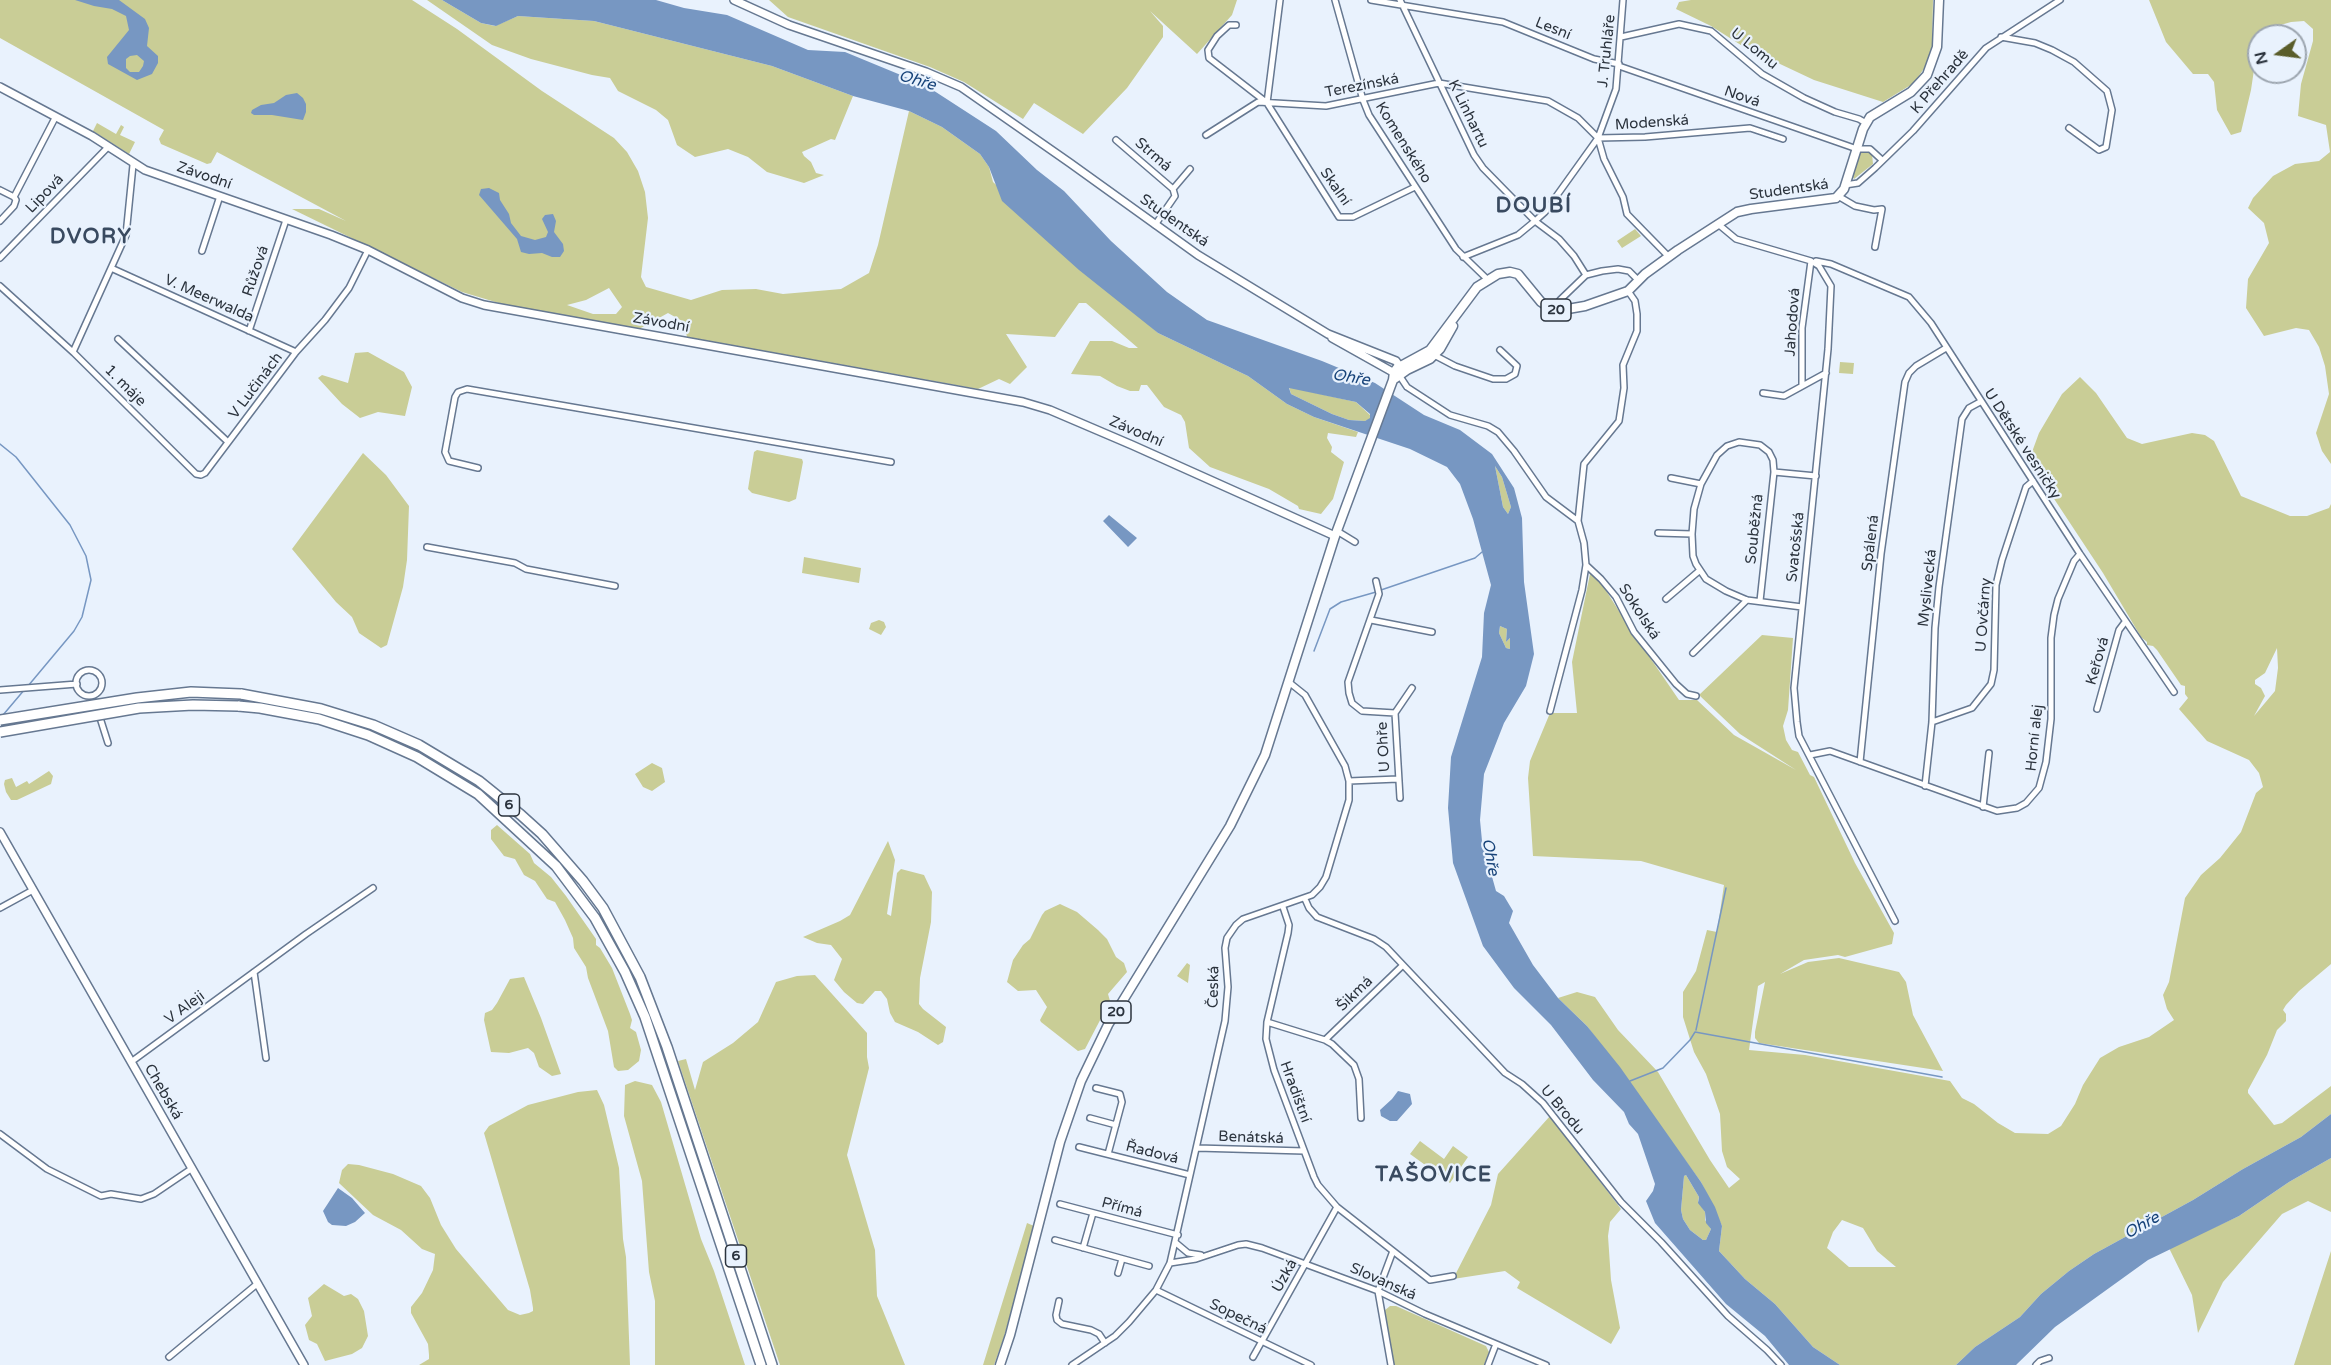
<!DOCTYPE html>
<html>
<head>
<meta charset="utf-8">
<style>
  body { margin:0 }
  #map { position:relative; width:2331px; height:1365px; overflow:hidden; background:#e9f2fd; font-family:"Varela Round",sans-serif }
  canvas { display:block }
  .north { position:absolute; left:2247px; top:24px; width:60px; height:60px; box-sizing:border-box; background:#e9f2fd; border:2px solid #9da6b0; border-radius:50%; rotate:256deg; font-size:16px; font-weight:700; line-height:24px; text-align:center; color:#2b333d }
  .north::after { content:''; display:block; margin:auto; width:21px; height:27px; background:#5a5d2a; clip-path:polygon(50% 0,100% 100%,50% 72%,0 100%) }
</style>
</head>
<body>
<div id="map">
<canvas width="2331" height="1365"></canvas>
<div class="north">N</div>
</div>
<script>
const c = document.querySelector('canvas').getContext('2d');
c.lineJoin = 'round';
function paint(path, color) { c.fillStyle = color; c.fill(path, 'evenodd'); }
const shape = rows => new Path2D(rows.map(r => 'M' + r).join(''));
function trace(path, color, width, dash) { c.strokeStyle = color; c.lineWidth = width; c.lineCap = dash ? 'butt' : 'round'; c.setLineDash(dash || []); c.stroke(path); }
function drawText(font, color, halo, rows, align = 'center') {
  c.font = font + ' "Varela Round",sans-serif'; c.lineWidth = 4.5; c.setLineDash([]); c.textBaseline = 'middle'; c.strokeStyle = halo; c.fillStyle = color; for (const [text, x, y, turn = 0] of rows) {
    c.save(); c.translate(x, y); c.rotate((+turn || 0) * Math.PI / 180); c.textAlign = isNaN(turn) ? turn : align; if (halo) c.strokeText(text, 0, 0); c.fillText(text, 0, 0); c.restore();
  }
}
const green = shape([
  [0,0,412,0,457,29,542,91,614,138,627,152,638,171,645,192,648,218,641,277,646,287,691,300,722,290,756,289,783,294,841,289,869,273,878,245,909,111,942,127,980,154,989,167,993,182,1158,333,1248,376,1287,404,1314,417,1358,432,1356,437,1328,433,1327,438,1332,447,1331,452,1344,462,1333,499,1321,514,1299,509,1298,506,1269,489,1210,467,1189,448,1185,422,1181,415,1164,407,1147,385,1141,385,1139,391,1130,391,1117,386,1100,376,1071,374,1090,341,1112,341,1129,348,1138,348,1086,303,1079,303,1055,337,1006,334,1027,367,1010,384,999,379,978,389,687,337,684,322,668,313,639,329,502,304,462,292,292,209,319,209,346,221,217,152,211,163,207,164,161,144,159,139,164,130,0,38],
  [609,288,622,307,616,314,593,314,567,305,586,300],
  [427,0,442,0,481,23,495,26,518,16,594,21,772,66,853,96,835,140,831,139,802,152,804,156,811,162,816,173,824,175,804,183,767,172,748,157,728,149,695,157,677,145,668,120,656,110,618,91,610,78,592,75,531,59,492,45],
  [769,0,1237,0,1232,15,1197,54,1150,11,1163,26,1163,37,1127,88,1083,134,1034,103,1023,119,964,82,930,67,788,17],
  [1691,0,1933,0,1932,46,1925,67,1914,83,1883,102,1814,80,1744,47,1711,26,1676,9,1679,2],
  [2149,0,2331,0,2331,464,2322,451,2316,433,2329,394,2325,366,2319,347,2309,330,2296,328,2264,336,2246,308,2248,279,2269,243,2264,223,2248,208,2253,198,2273,176,2295,164,2319,161,2330,152,2326,125,2298,116,2301,84,2313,41,2313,29,2304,21,2291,22,2263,30,2261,36,2259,36,2251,90,2241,132,2231,135,2217,110,2214,82,2208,74,2193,74,2166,42],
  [97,123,116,134,121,125,124,127,120,135,135,142,129,154,93,131],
  [1864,151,1872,154,1873,164,1854,179,1852,175,1860,153],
  [1635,229,1641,236,1622,248,1617,241],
  [368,352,404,372,412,387,405,416,378,412,360,418,342,404,318,378,322,375,348,383,355,353],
  [1840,362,1854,363,1853,374,1839,373],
  [2080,377,2096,393,2127,438,2142,444,2192,433,2205,435,2214,441,2241,496,2290,516,2307,516,2329,508,2331,504,2331,964,2299,991,2286,1005,2283,1010,2286,1014,2286,1021,2277,1030,2267,1055,2248,1090,2248,1093,2274,1125,2282,1123,2331,1086,2331,1114,2301,1137,2243,1169,2193,1200,2094,1254,2069,1271,2041,1294,2020,1317,1975,1347,1956,1365,1840,1365,1813,1347,1775,1304,1745,1279,1719,1251,1722,1226,1701,1182,1587,1026,1558,998,1577,992,1595,997,1618,1030,1658,1072,1710,1160,1729,1188,1740,1179,1727,1167,1722,1151,1720,1114,1706,1074,1694,1052,1683,1017,1683,992,1696,971,1707,930,1717,932,1724,885,1641,861,1533,856,1528,778,1530,761,1550,713,1577,713,1572,662,1590,574,1600,581,1629,627,1679,700,1697,700,1734,735,1796,770,1740,734,1699,695,1762,635,1793,638,1788,710,1783,726,1786,740,1792,750,1798,752,1810,775,1814,777,1855,863,1894,933,1892,944,1845,957,1838,955,1804,960,1780,974,1808,962,1839,958,1899,972,1906,982,1913,1015,1943,1071,1759,1043,1755,1038,1755,1032,1765,982,1758,986,1749,1050,1805,1055,1950,1081,1962,1098,1974,1104,1998,1123,2015,1133,2048,1134,2061,1126,2075,1104,2083,1085,2100,1058,2119,1047,2149,1037,2174,1020,2167,1009,2163,995,2169,982,2185,898,2201,875,2220,858,2241,832,2256,793,2263,787,2259,773,2249,760,2207,741,2179,709,2188,698,2185,694,2185,686,2181,685,2157,650,2153,646,2147,645,2147,642,2141,637,2103,573,2037,473,2032,452,2039,433,2062,394],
  [2277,648,2278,668,2275,691,2254,716,2265,696,2261,688,2255,684,2255,680,2265,673],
  [1842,1220,1863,1228,1877,1251,1896,1267,1849,1267,1827,1248,1833,1232],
  [1289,387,1356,402,1370,415,1370,419,1365,421,1349,420,1332,414,1291,394],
  [757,450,802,459,803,462,796,499,789,502,752,493,748,489,754,452],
  [363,453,386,475,409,506,407,560,403,587,387,645,381,648,359,633,352,617,336,602,292,549],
  [1495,466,1502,477,1511,507,1508,514,1503,507],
  [804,557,861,568,859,583,802,573],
  [879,620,884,622,886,627,881,635,869,629,871,623],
  [1500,626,1507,629,1506,642,1510,638,1511,641,1510,649,1506,648,1499,633],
  [652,763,662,768,665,782,652,791,643,787,635,774],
  [49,771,53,776,51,784,17,800,11,800,6,792,4,784,5,780,12,778,16,787,27,781,29,784],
  [497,825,530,854,534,863,551,877,566,896,596,939,596,945,600,948,612,968,630,1014,632,1020,630,1028,636,1032,641,1050,639,1061,628,1070,618,1071,614,1067,608,1031,588,978,586,967,574,948,573,938,565,920,555,902,547,899,535,881,524,875,515,859,504,856,491,839,491,830],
  [888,841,895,860,887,914,891,916,897,873,901,869,924,875,932,892,931,922,920,978,919,1004,923,1009,946,1027,943,1042,938,1045,918,1032,895,1022,890,1013,887,999,881,991,875,991,863,1004,857,1003,844,992,834,980,842,959,831,945,817,943,803,937,840,921,850,915],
  [1060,904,1077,912,1098,930,1107,939,1116,957,1124,963,1127,972,1108,994,1110,1001,1085,1049,1078,1051,1041,1022,1040,1020,1047,1007,1036,990,1018,991,1007,982,1013,960,1023,945,1030,939,1042,915,1045,911],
  [1187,963,1190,965,1188,983,1177,976],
  [815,975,867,1033,867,1057,869,1068,847,1155,875,1250,877,1296,905,1365,780,1365,678,1061,686,1059,695,1090,703,1062,733,1043,758,1022,776,982,797,976],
  [524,977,541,1018,561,1074,552,1076,539,1067,534,1053,528,1048,509,1053,491,1052,484,1020,485,1013,492,1010,497,1003,510,979],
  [635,1081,652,1085,661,1102,701,1239,714,1271,745,1365,655,1365,655,1301,649,1272,642,1181,624,1116,625,1085],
  [597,1090,604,1105,619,1168,623,1239,626,1257,630,1365,419,1365,429,1359,429,1355,428,1344,411,1313,411,1307,422,1293,433,1270,435,1254,422,1249,401,1230,373,1215,339,1183,342,1170,348,1164,359,1165,393,1174,421,1186,430,1198,441,1225,456,1249,508,1310,520,1315,529,1313,533,1311,533,1308,530,1290,484,1133,489,1126,528,1105,578,1092],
  [1550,1116,1621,1209,1610,1222,1608,1236,1611,1280,1620,1328,1611,1344,1517,1288,1520,1282,1505,1271,1453,1279,1491,1205,1498,1174],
  [1420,1141,1444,1159,1453,1146,1468,1157,1450,1183,1410,1154],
  [2331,1158,2331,1212,2308,1201,2282,1214,2223,1282,2198,1333,2192,1295,2169,1248,2239,1216,2289,1182],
  [1686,1175,1699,1197,1698,1201,1705,1212,1705,1220,1711,1229,1706,1240,1703,1240,1690,1230,1683,1219,1681,1210,1684,1176],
  [1027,1223,1034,1226,1004,1337,994,1365,983,1365],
  [2331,1251,2331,1365,2294,1365],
  [324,1284,344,1296,351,1294,358,1299,364,1311,368,1336,362,1348,352,1354,325,1361,317,1344,309,1340,305,1325,312,1316,308,1298],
  [1390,1306,1396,1306,1486,1346,1489,1352,1484,1365,1394,1365,1384,1311]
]);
const water = shape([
  [75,0,119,0,145,19,149,28,147,46,158,56,158,63,152,74,137,80,108,64,107,57,129,30,126,16,112,9,94,6],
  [137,55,144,61,143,66,139,72,130,72,126,68,126,59,130,56],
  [442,0,656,0,684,8,727,15,808,50,845,52,925,85,996,131,1037,170,1064,191,1111,241,1167,292,1207,320,1322,361,1375,383,1424,415,1460,430,1492,454,1514,488,1522,518,1524,582,1534,654,1526,686,1504,723,1484,774,1480,820,1482,841,1496,891,1504,896,1513,911,1509,923,1533,965,1558,998,1587,1026,1620,1067,1701,1182,1715,1207,1722,1226,1719,1251,1745,1279,1775,1304,1813,1347,1840,1365,1789,1365,1765,1336,1726,1304,1655,1223,1646,1201,1653,1191,1655,1184,1638,1134,1629,1124,1624,1112,1593,1080,1551,1025,1514,988,1483,946,1453,863,1448,808,1451,757,1482,657,1484,613,1491,585,1473,519,1460,484,1447,467,1410,449,1314,417,1287,404,1248,376,1158,333,1079,270,1002,201,989,167,980,154,942,127,909,111,853,96,772,66,594,21,518,16,496,26,481,23],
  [1289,388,1356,402,1370,414,1370,418,1365,421,1349,420,1332,414,1291,394],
  [1495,466,1502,477,1511,507,1508,514,1503,507],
  [1500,626,1507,629,1506,642,1510,638,1510,649,1506,648,1499,633],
  [1686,1175,1699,1197,1698,1203,1705,1212,1706,1223,1711,1229,1706,1240,1703,1240,1690,1230,1683,1219,1681,1210,1684,1176],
  [297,93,303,98,306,104,306,112,303,120,272,115,254,115,251,113,252,110,261,105,274,103,286,95],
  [489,188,499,193,500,200,509,214,511,223,521,236,535,240,546,237,548,232,542,219,545,215,553,214,556,221,554,232,563,244,564,251,560,257,552,257,542,253,529,254,521,252,517,239,479,195,481,189],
  [1109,515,1137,538,1128,547,1103,521],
  [1398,1091,1410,1094,1412,1104,1397,1121,1390,1121,1381,1116,1380,1110,1392,1099],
  [2331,1114,2331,1158,2289,1182,2239,1216,2148,1260,2055,1327,2016,1365,1956,1365,1975,1347,2020,1317,2041,1294,2069,1271,2094,1254,2193,1200,2243,1169,2301,1137],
  [338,1188,352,1198,365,1213,355,1222,346,1226,332,1225,328,1222,323,1211]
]);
const stream = shape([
  [0,444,16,457,70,525,86,556,91,580,82,617,74,631,28,686],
  [1381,590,1475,558,1482,552],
  [1314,651,1330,609,1341,602,1376,592],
  [3,715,25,689],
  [1696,1030,1726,888],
  [1630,1081,1663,1068,1690,1040,1695,1032,1942,1077]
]);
const minor = shape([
  [1280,0,1267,103,1339,217,1353,217,1415,187],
  [1335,0,1363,100,1369,115,1456,249,1487,279],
  [1371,0,1503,22,1594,59,1619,64],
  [1400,0,1474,155,1483,168,1535,221,1559,239,1574,256,1586,275],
  [1236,25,1229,25,1217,36,1208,50,1209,58,1266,102],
  [1621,37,1679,24,1711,31,1762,74,1804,98,1835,112,1859,119,1866,123],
  [2001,37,2035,43,2052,50,2074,62,2107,91,2112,110,2106,147,2099,150,2069,128],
  [1619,66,1857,149,1870,149,1882,160],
  [1206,135,1258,102,1326,106,1439,83,1548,101,1578,118,1598,138,1604,159,1623,197,1627,214,1669,257],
  [1598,138,1645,137,1750,128,1783,139],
  [1116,140,1173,189,1175,196,1155,225],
  [1845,185,1858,183,1875,168,1913,131,1986,48,2060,0],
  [1173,189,1190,169],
  [0,190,14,197],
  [1838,196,1855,206,1874,210,1882,209,1875,247],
  [0,221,14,206,16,200,14,197,55,118],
  [1718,224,1736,239,1811,261,1819,266,1831,286,1828,349,1794,688,1797,722,1799,736,1895,921],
  [202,251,220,196],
  [1463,257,1518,235,1535,221,1545,212,1598,138,1616,89,1623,0],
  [0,258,108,147],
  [1816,261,1831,264,1909,297,1931,323,2080,554,2174,692],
  [111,268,296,352],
  [0,286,74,353,196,474,201,475,205,473,296,352,325,320,349,288,368,250],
  [1628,291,1635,301,1637,314,1637,331,1623,365,1624,388,1619,421,1584,464,1578,521,1584,543,1586,565,1601,579,1616,597,1634,632,1676,684,1687,694,1696,696],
  [1560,300,1586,275,1602,271,1618,269,1629,271,1639,281],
  [249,331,286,220],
  [118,339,228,442],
  [73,352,126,235,133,165],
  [1434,355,1455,366,1493,379,1506,379,1515,374,1517,366,1500,350],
  [1399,375,1407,387,1450,415,1488,426,1498,432,1514,451,1546,497,1578,521],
  [1802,385,1802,328,1811,261],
  [1763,393,1784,396,1826,373],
  [478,468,449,461,445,452,455,397,458,392,467,389,891,462],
  [1774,472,1816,476],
  [1671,478,1701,484],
  [1337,531,1355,542],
  [1658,533,1692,534],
  [427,547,515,563,526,569,615,586],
  [1376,581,1379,594,1348,682,1349,693,1352,703,1362,711,1395,713],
  [1666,599,1699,571],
  [1760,601,1774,472,1773,460,1769,452,1760,445,1739,442,1727,446,1717,455,1701,484,1694,509,1692,534,1693,556,1696,564,1706,579,1726,591,1747,600,1802,607],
  [1371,620,1432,632],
  [1693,653,1747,600],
  '76 683a13 13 0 1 1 26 0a13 13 0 1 1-26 0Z',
  [0,690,77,684],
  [95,702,108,743],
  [2097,709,2119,630,2125,622],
  [1550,711,1582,590,1586,565],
  [1932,722,1972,708,1991,684,1994,670,1996,585,2002,560,2026,487,2033,481],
  [1810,755,1830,751,1997,811,2017,808,2026,803,2039,788,2046,762,2051,719,2051,638,2054,615,2058,599,2074,561,2080,554],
  [1860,762,1881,554,1905,382,1909,373,1916,366,1946,348],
  [1349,781,1398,779],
  [1925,786,1932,722,1935,628,1939,587,1962,419,1969,408,1980,402],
  [1400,798,1395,713,1412,688],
  [1983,807,1989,753],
  [1305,899,1309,908,1317,917,1374,939,1386,947,1505,1073,1522,1084,1543,1103,1621,1202,1661,1242,1728,1316,1767,1350,1781,1365],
  [1283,907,1289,925,1288,933,1267,1022,1266,1039,1274,1070,1314,1177,1318,1185,1337,1207,1430,1280,1453,1276],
  [0,908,33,890],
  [254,972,266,1058],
  [1267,1022,1325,1040,1332,1044,1354,1065,1359,1079,1361,1118],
  [1325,1040,1403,965],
  [131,1062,306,934,373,888],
  [1096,1088,1120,1094,1122,1102,1108,1154],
  [1090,1118,1116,1125],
  [0,1134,47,1169,101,1196,111,1194,141,1199,154,1194,191,1169],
  [1079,1147,1190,1175],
  [1197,1148,1304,1151],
  [1060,1204,1178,1235],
  [1055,1240,1149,1266],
  [1176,1243,1188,1253,1201,1255],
  [1083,1248,1093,1213],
  [1170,1263,1196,1259,1238,1245,1246,1244,1262,1248,1378,1291,1425,1314,1546,1365],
  [1118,1273,1122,1259],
  [1156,1290,1311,1365],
  [1059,1301,1056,1315,1057,1320,1062,1324,1091,1330,1099,1334,1105,1343],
  [169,1357,257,1284],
  [1253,1357,1337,1207],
  [1072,1365,1115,1336,1129,1322,1156,1290,1170,1263,1225,1021,1228,987,1225,948,1227,938,1236,925,1243,919,1312,895,1320,887,1326,877,1349,800,1349,781,1345,766,1305,695,1290,683],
  [1391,1365,1378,1291,1393,1251],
  [1488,1365,1496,1344],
  [2036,1365,2040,1361,2049,1358]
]);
const tertiary = shape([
  [734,0,789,25,926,72,961,87,1070,163,1198,255,1328,334,1396,361,1403,371],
  [0,87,92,136,145,170,331,235,368,250,462,298,484,305,1023,402,1050,410,1132,445,1335,536],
  [1332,338,1398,375],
  [0,832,304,1365]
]);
const primary = shape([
  [1393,380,1407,370,1430,359,1440,349,1453,326],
  [1000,1365,1010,1335,1060,1142,1081,1081,1108,1025,1230,826,1265,755,1335,536,1393,380,1394,372,1397,368,1430,350,1477,287,1498,274,1510,272,1518,274,1541,302,1550,308,1562,310,1585,306,1628,291,1645,274,1678,250,1737,212,1751,209,1836,198,1844,189,1863,129,1870,117,1911,92,1927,75,1937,47,1939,0]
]);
const trunk = shape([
  [241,694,321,709,373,725,419,745,479,781,521,815,542,834,583,881,603,908,640,977,667,1047,772,1365],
  [238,706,260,708,319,719,368,735,417,757,478,794,556,866,595,918,625,972,645,1017,761,1365]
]);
const trunkBridge = shape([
  [0,720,137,698,191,692,241,694],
  [0,732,139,708,193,705,238,706]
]);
const shields = [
  [1556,310,30],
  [509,805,21],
  [1116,1012,30],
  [736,1256,21]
];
const shieldNames = [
  ["20",1556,310],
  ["6",509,805],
  ["20",1116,1012],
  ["6",736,1256]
];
const streetNames = [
  ["Lesní",1553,29,22],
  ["U Lomu",1754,49,39],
  ["J. Truhláře",1607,51,-84],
  ["K Přehradě",1940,82,-49],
  ["Terezínská",1362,86,-11],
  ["Nová",1742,97,19],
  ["K Linhartu",1468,114,64],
  ["Modenská",1652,123,-4],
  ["Komenského",1403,143,58],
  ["Strmá",1153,155,41],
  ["Závodní",204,176,19],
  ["Skalní",1335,187,55],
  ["Studentská",1789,190,-8],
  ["Lipová",45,194,-46],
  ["Studentská",1174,221,35],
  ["Růžová",256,271,-71],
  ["V. Meerwalda",209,299,24],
  ["Jahodová",1793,322,-86],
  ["Závodní",661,323,10],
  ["1. máje",125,386,45],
  ["V Lučinách",256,386,-53],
  ["Závodní",1136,432,23],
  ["U Dětské vesničky",2022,444,57],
  ["Souběžná",1755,529,-84],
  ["Spálená",1871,543,-83],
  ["Svatošská",1796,547,-84],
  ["Myslivecká",1928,588,-84],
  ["Sokolská",1639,612,57],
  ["U Ovčárny",1984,615,-86],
  ["Keřová",2098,661,-74],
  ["Horní alej",2035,738,-84],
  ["U Ohře",1384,747,-93],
  ["Česká",1214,987,-89],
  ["Šikmá",1355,994,-44],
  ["V Aleji",185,1008,-36],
  ["Chebská",163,1092,60],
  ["Hradištní",1295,1092,70],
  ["U Brodu",1562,1110,50],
  ["Benátská",1251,1138,2],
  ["Řadová",1152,1153,14],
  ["Přímá",1122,1208,15],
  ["Úzká",1285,1276,-61],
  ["Slovanská",1383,1282,24],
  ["Sopečná",1238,1317,26]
];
const waterNames = [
  ["Ohře",917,81,16],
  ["Ohře",1351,378,9],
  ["Ohře",1490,857,80],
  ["Ohře",2142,1226,-30]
];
const districtNames = [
  ["DOUBÍ",1534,206],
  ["DVORY",91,237],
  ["TAŠOVICE",1434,1175]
];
paint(green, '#c9cd96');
paint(water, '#7797c2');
trace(stream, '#7797c2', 1.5);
trace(minor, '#667891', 8);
trace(tertiary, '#667891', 10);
trace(primary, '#667891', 11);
trace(trunk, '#667891', 12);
trace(minor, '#fff', 5);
trace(tertiary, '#fff', 7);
trace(primary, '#fff', 8);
trace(trunk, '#fff', 9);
trace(trunkBridge, '#667891', 12, []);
trace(trunkBridge, '#fff', 9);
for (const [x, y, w] of shields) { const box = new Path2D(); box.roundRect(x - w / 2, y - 11, w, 22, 4.5); c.fillStyle = '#e9f2fd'; c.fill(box); trace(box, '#2b333d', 1.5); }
drawText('bold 14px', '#2b333d', null, shieldNames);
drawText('15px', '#2b333d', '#e9f2fd', streetNames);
drawText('italic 16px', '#174379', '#e9f2fd', waterNames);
c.letterSpacing = '1.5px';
drawText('bold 21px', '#394a60', '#e9f2fd', districtNames);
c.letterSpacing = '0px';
</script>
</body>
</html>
